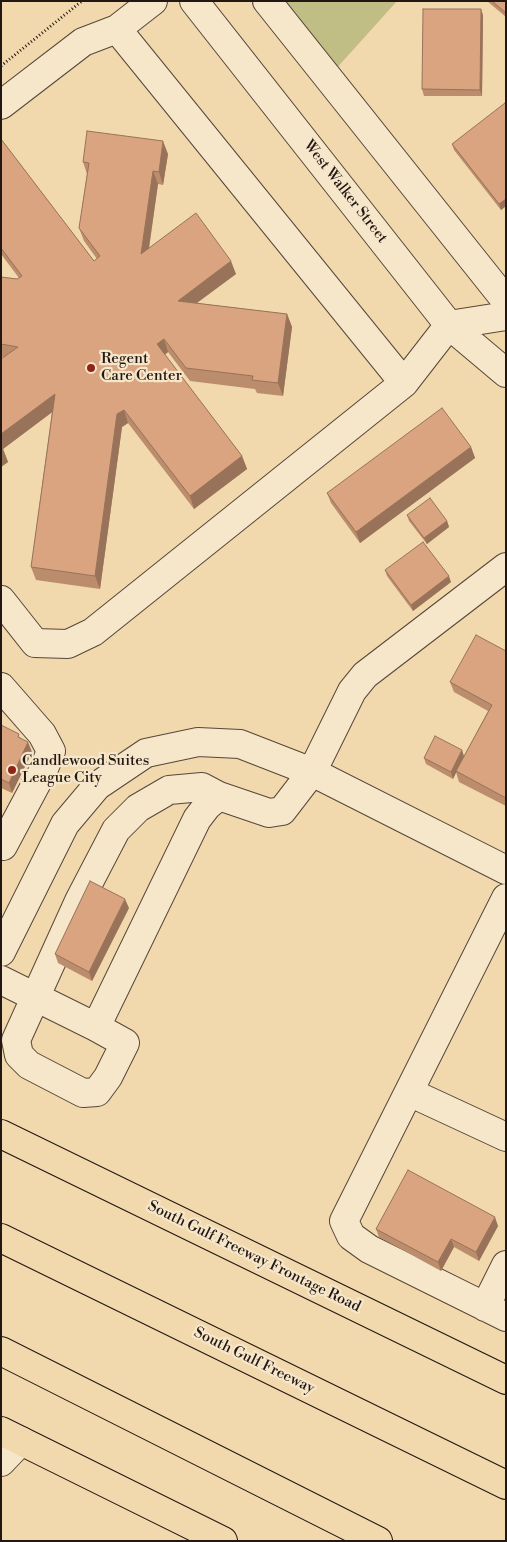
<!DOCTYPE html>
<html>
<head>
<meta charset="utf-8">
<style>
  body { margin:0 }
  #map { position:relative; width:507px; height:1542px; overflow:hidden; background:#f1d8ad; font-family:"Libre Bodoni",serif }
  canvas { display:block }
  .frame { position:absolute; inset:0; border:2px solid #221712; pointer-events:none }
</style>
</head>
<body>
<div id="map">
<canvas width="507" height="1542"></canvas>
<div class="frame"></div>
</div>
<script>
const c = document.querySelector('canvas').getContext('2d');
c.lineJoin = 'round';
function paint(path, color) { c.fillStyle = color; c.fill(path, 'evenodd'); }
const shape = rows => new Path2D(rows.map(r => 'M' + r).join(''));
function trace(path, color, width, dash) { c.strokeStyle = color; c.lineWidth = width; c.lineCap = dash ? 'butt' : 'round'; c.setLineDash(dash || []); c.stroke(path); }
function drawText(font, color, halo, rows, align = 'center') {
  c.font = font + ' "Libre Bodoni",serif'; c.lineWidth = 4.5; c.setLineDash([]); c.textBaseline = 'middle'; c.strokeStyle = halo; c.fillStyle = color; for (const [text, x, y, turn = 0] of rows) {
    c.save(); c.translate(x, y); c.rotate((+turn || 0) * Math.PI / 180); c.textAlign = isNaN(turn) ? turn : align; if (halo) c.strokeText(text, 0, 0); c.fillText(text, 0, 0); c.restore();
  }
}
const green = shape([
  [280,1,397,1,335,70]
]);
const path = shape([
  [1,66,82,1]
]);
const minor = shape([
  [194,1,449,325,506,373],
  [267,1,506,301],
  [117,29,404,383],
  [1,105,83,42,117,29,153,1],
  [1,600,35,643,68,644,93,632,404,383,449,325,506,316],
  [1,687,42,734,51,751,43,771,3,846],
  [506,898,344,1221,351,1236,369,1249,506,1317],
  [1,952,65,824,97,786,146,753,198,742,240,744,312,772,506,870],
  [1,980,96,1027,197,819,207,806,219,796,269,813,282,811,312,772,352,691,365,675,506,567],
  [96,1027,125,1043,108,1077,97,1092,83,1093,29,1065,19,1055,16,1040,79,901,116,830,138,808,169,790,202,787,219,796],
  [409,1092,506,1137],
  [485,1307,506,1265],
  [1,1462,21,1441]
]);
const major = shape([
  [1,1134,506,1380],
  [1,1431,223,1541]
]);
const highway = shape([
  [1,1238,506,1485],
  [1,1351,378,1541]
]);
const wall = shape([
  [487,1,506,1,506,17],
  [483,15,482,96,424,96,422,89],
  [506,104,506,206,501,210,454,150,452,144],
  [1,139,94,261,97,259,84,241,79,228,87,174,83,162,168,154,163,185,158,184,149,249,236,274,197,303,287,314,292,327,283,396,257,393,255,389,190,381,168,352,165,355,242,456,247,469,194,509,128,423,122,427,100,589,36,580,31,567,52,412,3,449,8,462,1,467,4,357,1,357,1,277,17,279,19,278,1,254],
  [471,447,475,458,360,543,331,503,327,493],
  [407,515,447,521,449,527,427,544,409,521],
  [385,570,451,582,413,611,387,576],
  [506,651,506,806,459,782,456,772,453,779,426,764,424,758,462,750,464,756,488,711,454,692,450,682],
  [1,725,21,738,32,752,12,793,1,788],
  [129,908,92,981,58,963,55,954],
  [498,1226,479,1261,454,1247,441,1271,379,1237,376,1229]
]);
const shadedWall = shape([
  [481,9,483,15,482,96,480,90],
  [163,141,168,154,163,185,159,172],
  [153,171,158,184,146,267,141,254],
  [506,199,506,206,501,210,499,204],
  [231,261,236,274,183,313,178,301],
  [287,314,292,327,283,396,278,383],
  [164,339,168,352,161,357,157,344],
  [55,394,59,407,3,449,8,462,1,467,1,434],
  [124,410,128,423,122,427,100,589,95,576,117,414],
  [471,447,475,458,360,543,356,532],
  [242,456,247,469,194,509,190,496],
  [447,521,449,527,427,544,424,538],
  [449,576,451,582,413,611,411,605],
  [28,742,32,752,12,793,9,783],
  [462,750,464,757,453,779,451,772],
  [125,899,129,908,92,981,89,972],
  [495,1217,498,1226,479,1261,476,1252],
  [451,1239,454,1247,441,1271,438,1262]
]);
const building = shape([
  [492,1,506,1,506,13,492,1],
  [423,9,481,9,480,90,422,89,423,9],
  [505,103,506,104,506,199,499,204,452,144,505,103],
  [87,131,163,141,159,172,153,171,141,254,196,213,231,261,178,301,287,314,278,383,252,380,253,376,186,368,164,339,157,344,242,456,190,496,124,410,117,414,95,576,31,567,55,394,1,434,1,359,18,347,1,344,1,277,17,279,22,276,1,248,1,139,94,261,100,256,79,228,89,163,83,162,87,131],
  [442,408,471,447,356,532,327,493,442,408],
  [430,498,447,521,424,538,407,515,430,498],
  [423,542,449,576,411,605,385,570,423,542],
  [476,635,506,651,506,798,456,771,492,705,450,682,476,635],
  [1,725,19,734,18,737,28,742,9,783,1,779,1,725],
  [435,736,462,750,451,772,424,758,435,736],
  [90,881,125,899,89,972,55,954,90,881],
  [408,1170,495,1217,476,1252,451,1239,438,1262,376,1229,408,1170]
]);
const markers = [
  [91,368,5,"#8f2418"],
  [12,770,5,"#8f2418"]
];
const streetNames = [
  ["West Walker Street",345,192,52],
  ["South Gulf Freeway Frontage Road",254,1257,26],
  ["South Gulf Freeway",254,1361,26]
];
const poiNames = [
  ["Regent",101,359],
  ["Care Center",101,376],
  ["Candlewood Suites",22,761],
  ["League City",22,778]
];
paint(green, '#c0bd85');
trace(minor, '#564739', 30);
trace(major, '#221712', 30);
trace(highway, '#221712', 30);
trace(path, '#221712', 3, [1, 2.5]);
trace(minor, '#f6e6ca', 28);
trace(major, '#f1d8ad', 28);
trace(highway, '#f1d8ad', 28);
paint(wall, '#bb8d6d');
paint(shadedWall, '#987359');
paint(building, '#d9a47f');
trace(building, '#987359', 1);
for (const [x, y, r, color] of markers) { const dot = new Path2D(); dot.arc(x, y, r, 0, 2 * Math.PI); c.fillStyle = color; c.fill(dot); trace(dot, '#f6e6ca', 2); }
drawText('15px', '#221712', '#f6e6ca', streetNames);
drawText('15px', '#221712', '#f6e6ca', poiNames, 'left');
</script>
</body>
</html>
